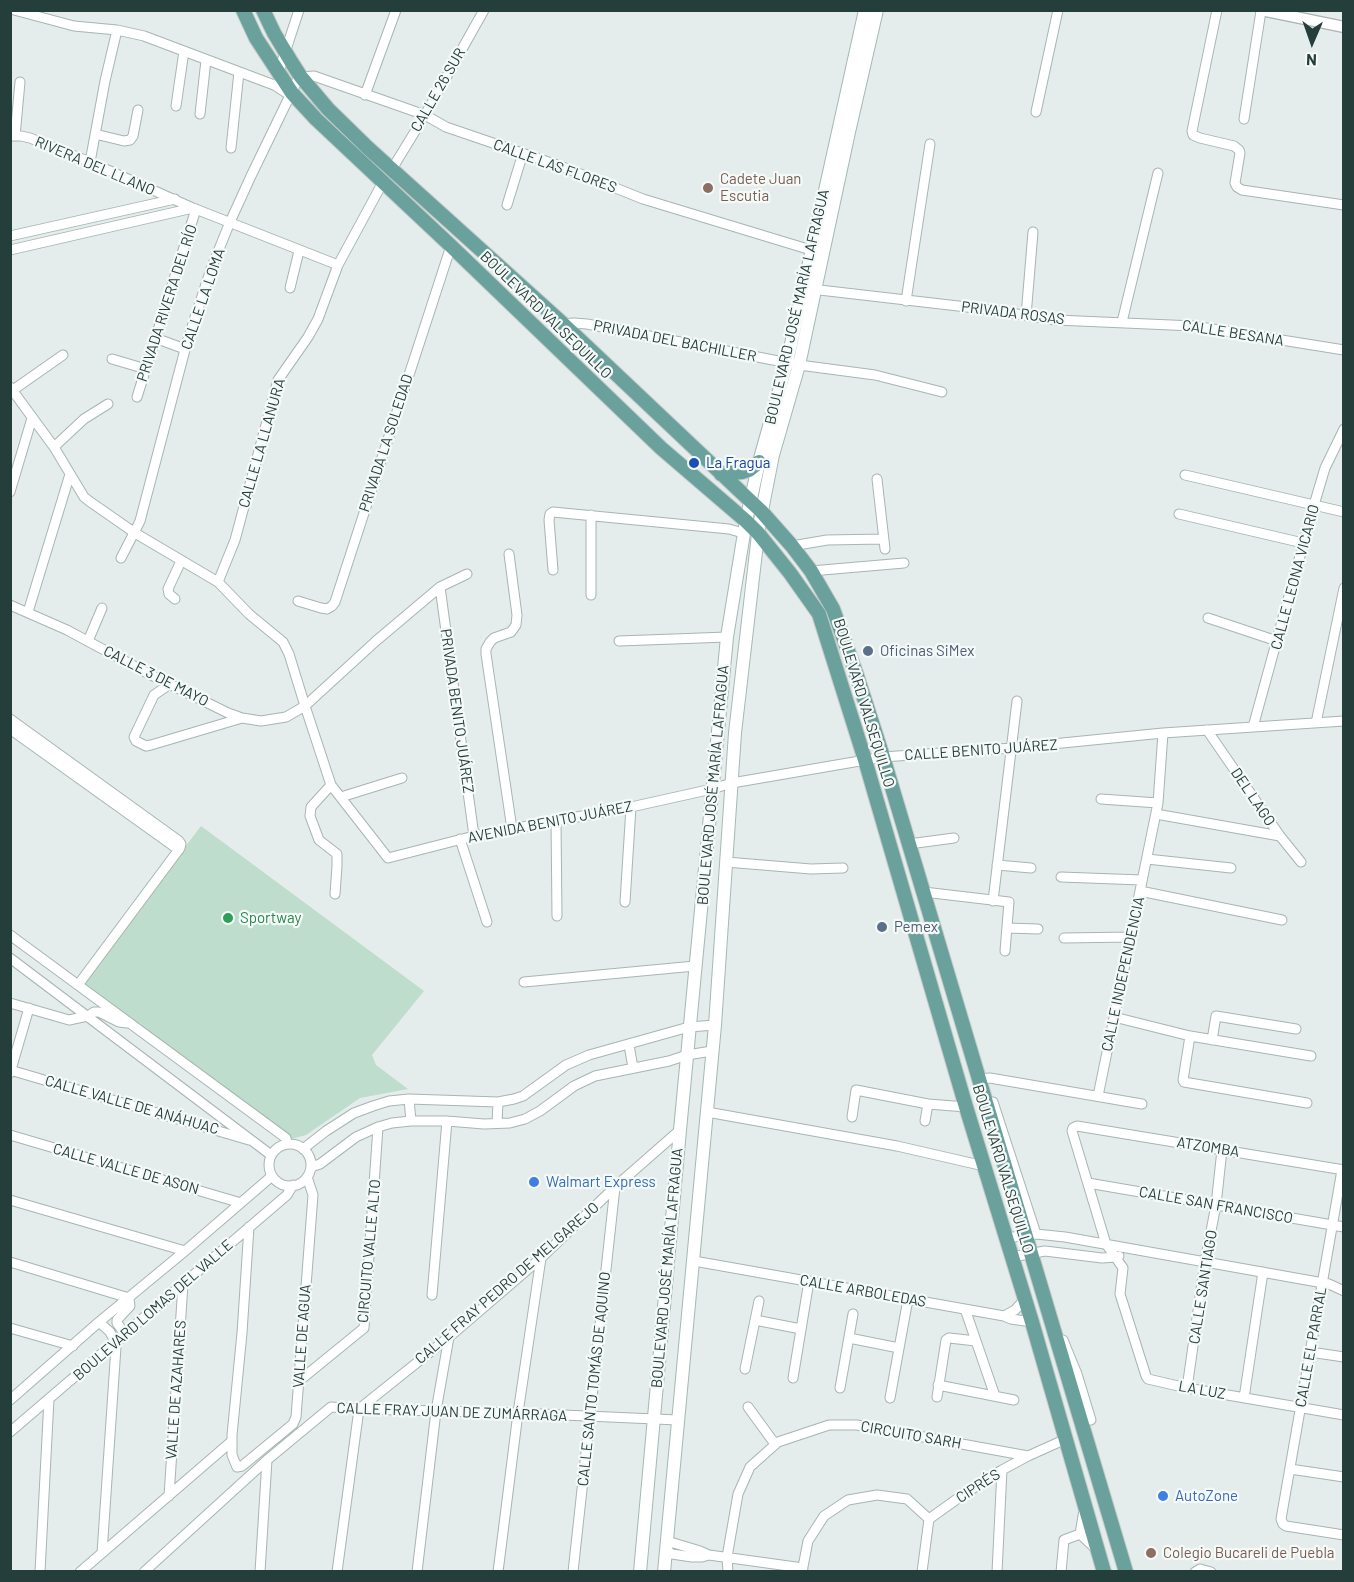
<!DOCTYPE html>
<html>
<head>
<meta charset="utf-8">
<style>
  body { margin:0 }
  #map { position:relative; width:1354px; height:1582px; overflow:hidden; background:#e4edeb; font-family:Barlow,sans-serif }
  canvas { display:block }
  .frame { position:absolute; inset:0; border:12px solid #243e3c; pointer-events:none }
  .north { position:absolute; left:1282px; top:12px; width:60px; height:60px; -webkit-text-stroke:4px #f5faf8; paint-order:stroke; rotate:182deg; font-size:16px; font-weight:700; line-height:24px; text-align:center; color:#243e3c }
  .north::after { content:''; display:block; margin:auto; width:21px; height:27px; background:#243e3c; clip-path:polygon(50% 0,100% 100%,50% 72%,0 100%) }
</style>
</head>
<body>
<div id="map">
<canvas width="1354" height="1582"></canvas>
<div class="frame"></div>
<div class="north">N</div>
</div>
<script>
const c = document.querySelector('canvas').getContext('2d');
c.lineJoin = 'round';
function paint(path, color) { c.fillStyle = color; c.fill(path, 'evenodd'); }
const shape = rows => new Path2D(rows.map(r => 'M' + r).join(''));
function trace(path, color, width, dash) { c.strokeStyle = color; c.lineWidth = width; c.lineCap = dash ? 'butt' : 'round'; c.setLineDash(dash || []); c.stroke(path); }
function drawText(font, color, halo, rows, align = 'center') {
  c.font = font + ' Barlow,sans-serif'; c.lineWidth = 4.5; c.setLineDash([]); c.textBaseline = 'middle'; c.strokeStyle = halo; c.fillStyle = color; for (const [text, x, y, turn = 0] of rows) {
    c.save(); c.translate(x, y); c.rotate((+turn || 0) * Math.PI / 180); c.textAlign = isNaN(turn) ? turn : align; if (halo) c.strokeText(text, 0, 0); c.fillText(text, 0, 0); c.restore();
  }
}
const green = shape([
  [201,826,424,991,372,1055,376,1065,408,1089,360,1098,306,1135,291,1139,276,1130,81,983]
]);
const minor = shape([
  [14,10,74,26,117,30,144,36,274,85,291,96],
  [1217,10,1192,131,1193,135,1200,138,1234,146,1239,150,1240,153,1235,183,1237,187,1242,190,1344,205],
  [278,74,299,10],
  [365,95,396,10],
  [176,106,184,51],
  [1036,112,1058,10],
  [200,114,206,60],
  [1244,119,1261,11],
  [95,134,124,141,130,140,133,136,138,110],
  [10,136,21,136,30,138,90,162,193,208,338,265],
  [15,136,20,82],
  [231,148,239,72],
  [90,162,105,81,117,30],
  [392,169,425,115,484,10],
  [507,205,523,153],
  [10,236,175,199],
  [10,250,193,208],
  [290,288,299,251],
  [811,289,984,309,1056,320,1194,326,1344,350],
  [906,301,930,144],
  [1026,316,1033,232],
  [1122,322,1158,173],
  [563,324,574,323,587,324,799,365,875,375,942,392],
  [155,338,185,349],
  [112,359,146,369],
  [10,387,54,447,84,497,89,501,135,533,218,582,249,614,283,642,289,654,305,706,331,785,388,858,474,836,631,807,712,789,732,783,883,757,1012,748,1163,733,1344,721],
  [13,390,63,355],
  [137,397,196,209],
  [54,447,84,419,108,404],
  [1185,475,1344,512],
  [877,479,885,549],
  [10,492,32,418],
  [1179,514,1303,543],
  [792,546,827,540,883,539],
  [509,554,517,615,516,625,511,632,494,638,490,642,486,649,486,654,512,829],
  [121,558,140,521,187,342,211,269,230,222,251,176,297,81,301,77,314,76,425,115,446,127,563,167,643,199,811,250],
  [553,570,549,520,550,514,553,512,729,529,743,533],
  [811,571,904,563],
  [218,582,235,540,278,380,308,337,318,319,338,265,383,182],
  [440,587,474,836],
  [591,595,591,515],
  [175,599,169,594,168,589,181,561],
  [298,601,321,608,327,609,332,606,335,602,451,246],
  [10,605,67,630,147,673,228,713,242,718,261,721,286,717,305,706,376,641,440,587,467,574],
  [28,612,70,474],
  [1208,618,1277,641],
  [88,641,102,608],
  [619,641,727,637],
  [170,684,154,695,134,737,136,741,146,746,151,745,242,718],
  [10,719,179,841,181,844,180,848,78,985],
  [1316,723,1344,588],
  [1253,727,1314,505,1325,468,1344,429],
  [10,729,179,850],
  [1207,730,1280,836,1301,862],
  [331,785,311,807,310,816,319,840,337,854,337,866,335,894],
  [341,797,402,778],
  [1101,799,1158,803],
  [1156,814,1280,836],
  [556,821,557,916],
  [460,839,487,922],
  [909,844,954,838],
  [1147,859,1231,868],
  [726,862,811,869,843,868],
  [997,865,1031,868],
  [1061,877,1142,880],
  [1140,891,1282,920],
  [924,892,1009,902,1005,951],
  [993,901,1017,701],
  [625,902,631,807],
  [1007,928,1038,929],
  [10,935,286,1138,287,1144],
  [1064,938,1131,937],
  [10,958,271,1155],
  [524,982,695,966],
  [10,1003,69,1020,88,1016,94,1012,99,1012,119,1022,127,1023],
  [1114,1017,1190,1036,1311,1056],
  [1190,1036,1183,1080,1184,1082,1307,1103],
  [1212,1040,1216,1016,1296,1029],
  [629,1045,633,1068],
  [10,1070,249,1140],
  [10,1073,29,1008],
  [979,1079,990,1078,1142,1104],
  [1098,1096,1158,803,1163,733],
  [409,1099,411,1121],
  [993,1102,1036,1234],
  [707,1112,897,1146,984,1166],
  [852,1117,856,1090,928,1104,966,1107],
  [925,1121,928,1104],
  [497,1123,498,1102],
  [10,1135,241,1203],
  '269 1165a21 21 0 1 1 42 0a21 21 0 1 1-42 0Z',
  [303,1149,326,1131,354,1113,373,1106,389,1101,409,1099,498,1102,514,1099,523,1096,566,1065,589,1055,689,1027,715,1025],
  [311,1167,320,1164,356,1137,378,1127,392,1123,411,1121,447,1121,484,1124,510,1123,525,1119,540,1111,574,1086,595,1076,669,1061,687,1055,712,1051],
  [1342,1170,1281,1519,1283,1524,1286,1526,1344,1535],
  [1344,1170,1077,1126,1073,1128,1072,1131,1106,1244,1123,1268,1120,1294,1146,1376,1148,1379,1187,1388,1344,1415],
  [1088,1183,1344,1227],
  [10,1200,185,1251],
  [249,1227,242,1333,232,1435,232,1455,237,1467,242,1466,293,1424,296,1417,313,1195,307,1177],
  [1006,1238,1036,1234,1065,1237,1329,1284,1344,1291],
  [1012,1257,1045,1251,1102,1258,1116,1257,1119,1256],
  [694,1261,1004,1316,1011,1319,1032,1322],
  [10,1262,129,1298,130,1306,117,1320,117,1323,125,1334,122,1338],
  [432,1295,447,1121],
  [965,1309,995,1396],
  [1004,1316,1015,1310,1025,1299],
  [755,1320,801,1329],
  [99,1322,110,1332,115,1342,116,1347,102,1553],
  [10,1328,73,1346],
  [849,1338,899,1348],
  [1063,1340,1077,1374,1091,1420],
  [1310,1352,1344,1357],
  [745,1369,759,1301],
  [793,1378,809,1281],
  [299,1381,364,1328,378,1127],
  [938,1385,1014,1400],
  [840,1388,853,1314],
  [1187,1388,1205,1262,1216,1205,1222,1150],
  [937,1397,946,1340,949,1338,976,1341],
  [890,1398,908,1299],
  [1244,1398,1263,1272],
  [10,1400,99,1322,185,1251,272,1176],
  [748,1407,775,1444],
  [359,1409,449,1337,541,1258,615,1187,680,1130],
  [10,1432,287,1195,293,1185],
  [1290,1469,1344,1477],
  [169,1496,183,1284],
  [1084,1510,1080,1534,1096,1549],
  [929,1519,964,1494,1002,1470,1028,1456,1066,1439],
  [667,1541,700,1551,709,1555,803,1568],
  [666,1550,672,1554,692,1557,702,1557,709,1555],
  [40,1572,49,1399],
  [80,1572,232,1441],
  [144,1572,267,1460,331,1407,359,1409,518,1413,678,1420],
  [260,1572,267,1460],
  [337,1572,359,1409],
  [417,1572,436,1411,449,1337],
  [498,1572,518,1413,541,1258],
  [573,1572,615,1187],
  [728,1572,727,1557,738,1494,750,1467,778,1442,829,1425,857,1425,1028,1456],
  [802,1572,808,1541,824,1516,848,1500,877,1495,907,1499,929,1519],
  [922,1572,929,1519],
  [997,1572,1002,1470],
  [1061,1572,1064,1540,1080,1534],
  [1195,1572,1200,1569,1211,1572]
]);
const tertiary = shape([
  [1261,10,1344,27]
]);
const secondary = shape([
  [640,1572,680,1130,727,637,746,521,759,462,787,362,865,10],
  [664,1572,715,1025,735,733,759,526,773,455,799,365,849,132,877,10]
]);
const primary = shape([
  [243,10,256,38,292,93,316,119,451,246,661,448,746,521,758,533,790,573,819,614,865,760,966,1107,1032,1322,1104,1572],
  [263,10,274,33,292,63,301,77,328,109,368,148,562,323,761,511,792,546,811,571,833,609,856,673,883,757,1126,1572],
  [721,474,742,472,749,470,759,462]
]);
const markers = [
  [708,188,6,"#8d6e63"],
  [694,463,6,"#1a4fb4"],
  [868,651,6,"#5c6f8a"],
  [228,918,6,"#2e9e5b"],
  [882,927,6,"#5c6f8a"],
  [534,1182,6,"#3f7fe0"],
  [1163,1496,6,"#3f7fe0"],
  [1151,1553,6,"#8d6e63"]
];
const streetNames = [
  ["CALLE 26 SUR",438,90,-60],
  ["RIVERA DEL LLANO",95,166,23],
  ["CALLE LAS FLORES",555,166,20],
  ["CALLE LA LOMA",203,299,-71],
  ["PRIVADA RIVERA DEL RÍO",167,303,-72],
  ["BOULEVARD JOSÉ MARÍA LAFRAGUA",797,307,-77],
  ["PRIVADA ROSAS",1013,313,7],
  ["BOULEVARD VALSEQUILLO",546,315,44],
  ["CALLE BESANA",1233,333,9],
  ["PRIVADA DEL BACHILLER",675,341,11],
  ["CALLE LA LLANURA",262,443,-74],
  ["PRIVADA LA SOLEDAD",386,443,-72],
  ["CALLE LEONA VICARIO",1295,577,-75],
  ["CALLE 3 DE MAYO",156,676,27],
  ["BOULEVARD VALSEQUILLO",864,703,73],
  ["PRIVADA BENITO JUÁREZ",457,711,82],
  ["CALLE BENITO JUÁREZ",981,750,-4],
  ["BOULEVARD JOSÉ MARÍA LAFRAGUA",713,785,-85],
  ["DEL LAGO",1253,797,56],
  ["AVENIDA BENITO JUÁREZ",550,822,-11],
  ["CALLE INDEPENDENCIA",1123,974,-78],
  ["CALLE VALLE DE ANÁHUAC",132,1105,16],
  ["ATZOMBA",1208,1147,9],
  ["CALLE VALLE DE ASON",126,1169,16],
  ["BOULEVARD VALSEQUILLO",1003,1169,73],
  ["CALLE SAN FRANCISCO",1216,1205,10],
  ["CIRCUITO VALLE ALTO",369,1251,-85],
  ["BOULEVARD JOSÉ MARÍA LAFRAGUA",667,1268,-85],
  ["CALLE FRAY PEDRO DE MELGAREJO",507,1283,-41],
  ["CALLE SANTIAGO",1203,1287,-81],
  ["CALLE ARBOLEDAS",863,1291,10],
  ["BOULEVARD LOMAS DEL VALLE",153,1310,-41],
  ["VALLE DE AGUA",302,1336,-86],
  ["CALLE EL PARRAL",1311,1347,-80],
  ["CALLE SANTO TOMÁS DE AQUINO",594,1379,-84],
  ["VALLE DE AZAHARES",176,1390,-86],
  ["LA LUZ",1202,1390,10],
  ["CALLE FRAY JUAN DE ZUMÁRRAGA",452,1412,2],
  ["CIRCUITO SARH",911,1435,10],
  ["CIPRÉS",978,1486,-33]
];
const educationNames = [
  ["Cadete Juan",720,179],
  ["Escutia",720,196],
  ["Colegio Bucareli de Puebla",1163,1553]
];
const transitNames = [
  ["La Fragua",706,463]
];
const serviceNames = [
  ["Oficinas SiMex",880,651],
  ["Pemex",894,927]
];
const leisureNames = [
  ["Sportway",240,918]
];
const shopNames = [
  ["Walmart Express",546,1182],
  ["AutoZone",1175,1496]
];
paint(green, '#beddcc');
trace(minor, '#a7b5b3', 11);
trace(tertiary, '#a7b5b3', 13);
trace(secondary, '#a3b9b5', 14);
trace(primary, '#c2c9c8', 16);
trace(minor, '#fff', 9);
trace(tertiary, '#fff', 10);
trace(secondary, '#fff', 12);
trace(primary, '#6aa19c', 14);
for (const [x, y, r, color] of markers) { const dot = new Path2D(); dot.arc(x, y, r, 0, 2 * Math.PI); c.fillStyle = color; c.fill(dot); trace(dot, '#f5faf8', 2); }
drawText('15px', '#243e3c', '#f5faf8', streetNames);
drawText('15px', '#785e54', '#f5faf8', educationNames, 'left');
drawText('15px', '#164399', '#f5faf8', transitNames, 'left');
drawText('15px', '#4e5e75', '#f5faf8', serviceNames, 'left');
drawText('15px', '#27864d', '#f5faf8', leisureNames, 'left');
drawText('15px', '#366cbe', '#f5faf8', shopNames, 'left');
</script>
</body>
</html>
